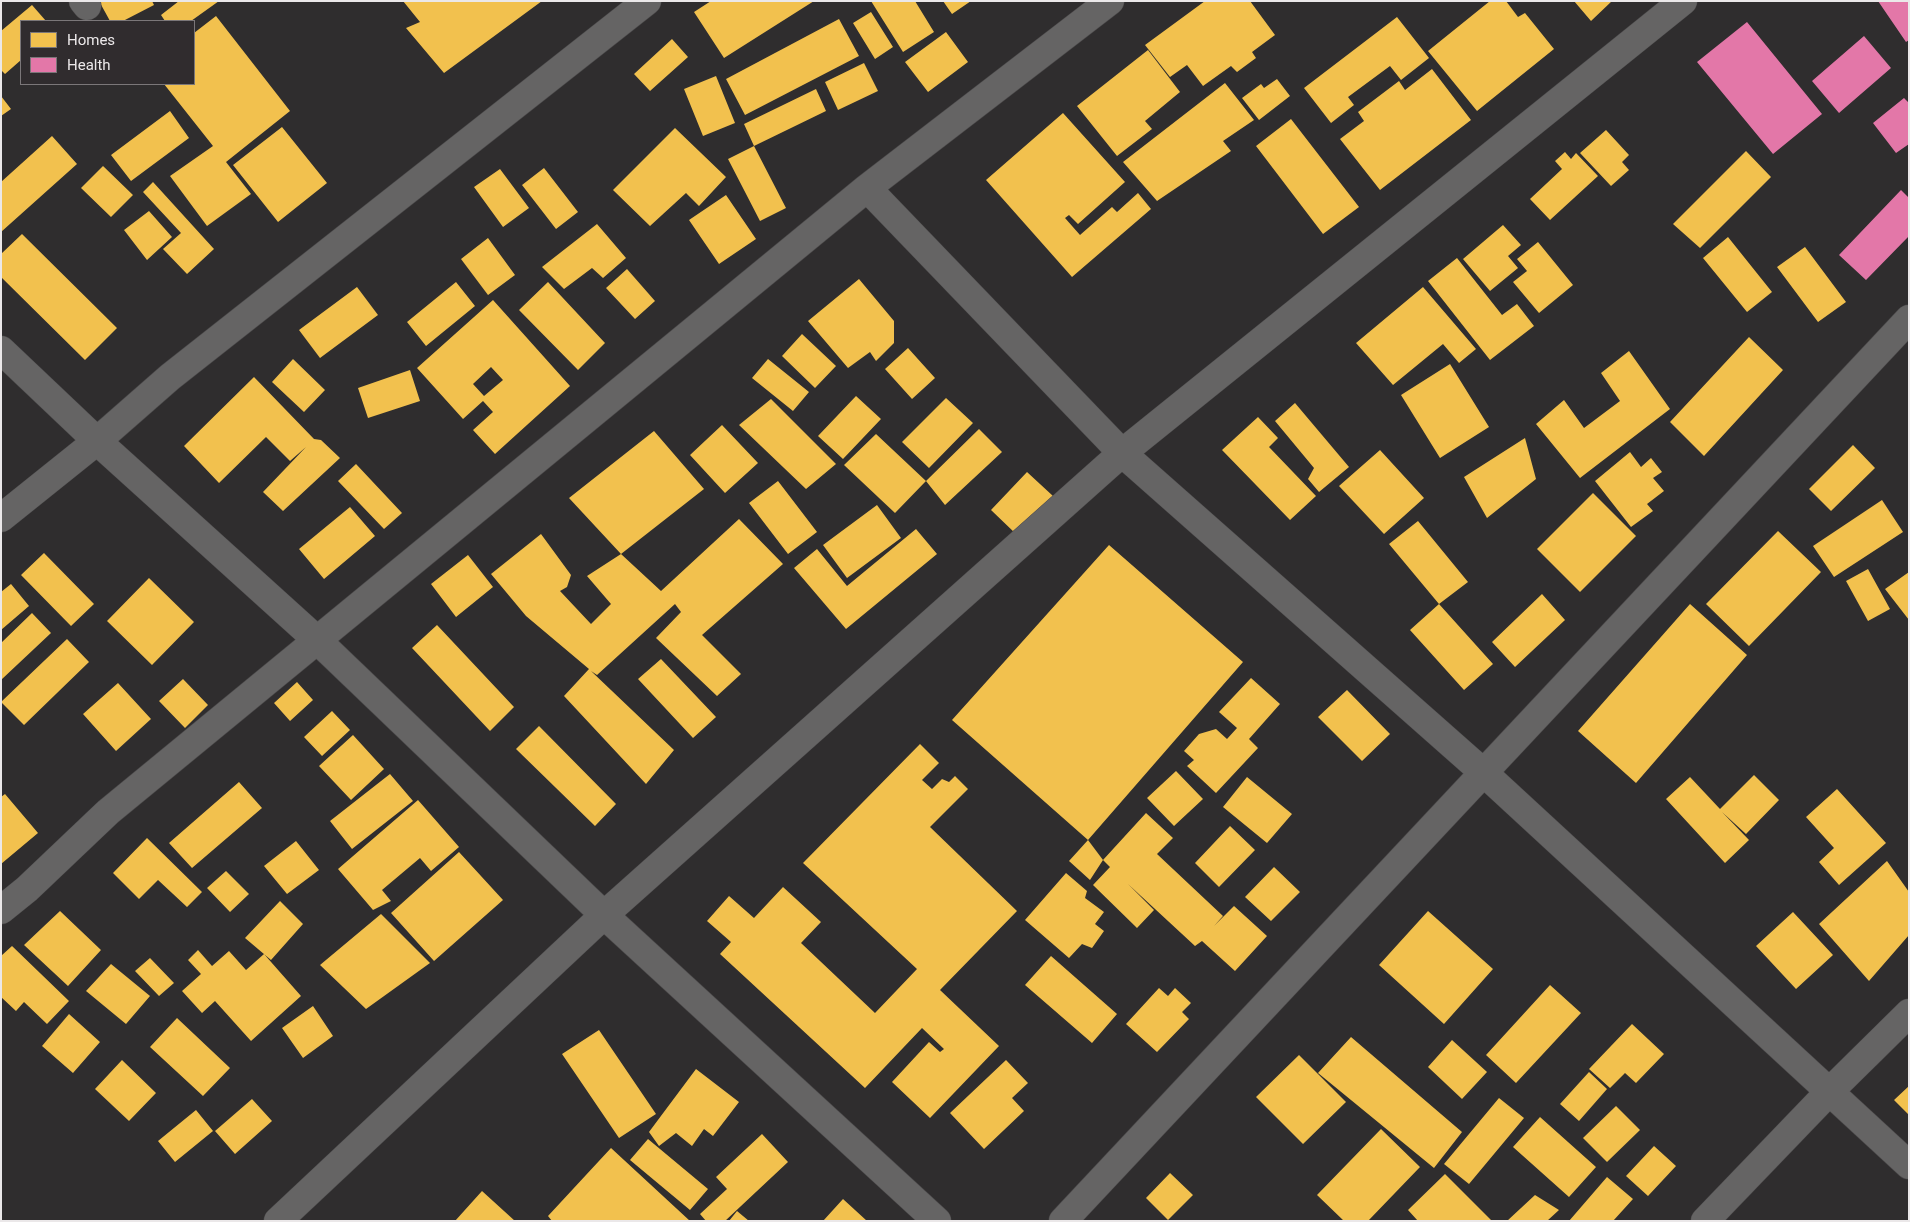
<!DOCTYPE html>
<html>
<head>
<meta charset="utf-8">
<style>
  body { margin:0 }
  #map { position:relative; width:1910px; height:1222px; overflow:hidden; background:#2f2d2e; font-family:Roboto,sans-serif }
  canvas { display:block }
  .frame { position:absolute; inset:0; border:2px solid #ebe8e9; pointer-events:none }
  .legend { position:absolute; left:20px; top:20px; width:175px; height:65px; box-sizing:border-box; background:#302c2e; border:1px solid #7b7779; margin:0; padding:6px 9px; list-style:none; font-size:15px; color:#ebe8e9 }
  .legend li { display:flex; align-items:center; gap:10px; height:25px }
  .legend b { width:25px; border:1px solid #7b7779 }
</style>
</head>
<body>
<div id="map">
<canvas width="1910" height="1222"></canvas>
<div class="frame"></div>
<ul class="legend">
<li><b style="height:14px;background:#f2c14e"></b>Homes</li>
<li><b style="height:14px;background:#e377a8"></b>Health</li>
</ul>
</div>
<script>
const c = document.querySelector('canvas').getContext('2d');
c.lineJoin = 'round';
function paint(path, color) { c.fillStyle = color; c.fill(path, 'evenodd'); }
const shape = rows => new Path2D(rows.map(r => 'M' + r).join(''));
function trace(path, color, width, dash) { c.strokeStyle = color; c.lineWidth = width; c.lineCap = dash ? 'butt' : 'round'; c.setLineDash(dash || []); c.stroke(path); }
const homes = shape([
  [99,1,152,1,154,5,123,21,110,21],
  [179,1,219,1,191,21,165,21,161,15],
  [403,1,542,1,444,73,406,28,420,22],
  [711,1,814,1,724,58,694,12],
  [871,1,915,1,934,32,903,52],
  [943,1,971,1,952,14],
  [1205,1,1250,1,1275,35,1252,52,1256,58,1237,72,1231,66,1203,86,1187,65,1170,77,1145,45],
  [1490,1,1506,1,1518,17,1525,13,1554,49,1477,111,1428,51],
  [1574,1,1612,1,1591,21],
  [32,5,46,21,21,21,21,60,5,74,1,70,1,31],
  [871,12,893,47,875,59,853,23],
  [216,16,290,111,226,162,251,194,207,226,170,176,213,146,164,84,194,84,194,33],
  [1397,17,1429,58,1401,80,1390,66,1348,97,1354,105,1331,123,1304,88],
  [839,19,859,56,745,115,726,79],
  [946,32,968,62,928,92,905,62],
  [672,39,688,57,650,91,634,74],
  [1148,50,1180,92,1145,121,1152,129,1117,156,1077,106],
  [864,63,878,91,838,110,825,82],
  [1432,69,1471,120,1380,190,1340,139,1364,121,1358,112,1399,81,1405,90],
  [716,76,735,123,703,136,684,89],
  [1277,79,1290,96,1259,120,1242,98,1261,84,1264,88],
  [1225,83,1254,120,1223,141,1231,151,1157,201,1123,162],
  [816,89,826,111,754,146,744,124],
  [1,96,11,109,1,116],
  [170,111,189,138,131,181,111,155],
  [1063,113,1125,182,1078,224,1069,215,1065,218,1080,235,1112,207,1117,212,1138,193,1151,209,1072,277,986,180],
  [1291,119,1359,207,1323,234,1256,146],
  [282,127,327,183,278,222,233,165],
  [675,128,726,177,699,206,686,193,650,226,613,190],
  [1606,130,1629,155,1622,162,1629,170,1611,186,1580,153],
  [52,136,77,164,1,232,1,182],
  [754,146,786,208,760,221,728,159],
  [1746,151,1771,177,1700,248,1673,224],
  [1565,152,1571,159,1576,153,1598,176,1550,220,1530,199,1562,169,1555,161],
  [103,166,133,195,111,217,81,188],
  [544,168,578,212,556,229,522,185],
  [500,169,529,208,503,227,474,187],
  [153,182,214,249,187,274,163,249,181,233,143,192],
  [726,195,756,239,719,264,689,220],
  [149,211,172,237,147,260,124,230],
  [597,224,626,258,603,278,592,268,564,289,542,267],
  [1503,225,1521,245,1508,256,1518,268,1490,291,1463,259],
  [22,234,117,328,85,360,1,277,1,254],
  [1728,237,1772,292,1747,312,1703,258],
  [488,238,515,275,488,295,461,259],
  [1538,242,1573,285,1539,313,1513,282,1527,271,1517,259],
  [1805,247,1846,302,1818,322,1777,267],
  [1457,258,1502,315,1517,304,1534,326,1490,360,1428,281],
  [627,269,655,301,635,319,606,288],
  [859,279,894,321,894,343,876,361,870,352,848,368,808,321],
  [456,282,475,306,426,346,407,322],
  [548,282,605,343,578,370,519,310],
  [357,287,378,315,320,358,299,330],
  [1423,287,1476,349,1459,363,1443,344,1393,385,1356,343],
  [493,300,570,386,495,454,473,430,493,412,483,401,463,419,417,368],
  [491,367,503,380,484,396,473,384],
  [802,334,836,366,815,388,782,356],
  [1749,337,1783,370,1704,456,1670,422],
  [908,348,935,378,912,399,885,369],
  [1629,351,1670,409,1580,478,1536,424,1564,400,1584,428,1620,401,1601,373],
  [293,359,325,390,304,412,272,382],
  [768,359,809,392,793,411,752,378],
  [1450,364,1489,427,1440,458,1401,395],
  [410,370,420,401,368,418,358,388],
  [254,377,314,439,321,440,340,458,283,511,263,492,306,447,290,461,266,437,219,483,184,446],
  [856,396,881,419,843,459,818,436],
  [946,398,973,423,929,468,902,442],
  [771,399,836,464,806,489,739,425],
  [1295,403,1349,467,1319,492,1308,479,1314,468,1275,421],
  [1258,417,1278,438,1269,447,1316,496,1290,520,1222,450],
  [722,425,758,463,725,493,690,455],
  [979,429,1002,452,945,505,926,481],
  [654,431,704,489,621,554,569,498],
  [876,434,926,481,895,513,844,465],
  [1525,438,1536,479,1487,518,1464,477],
  [1853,445,1875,468,1831,511,1809,489],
  [1380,450,1424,498,1384,534,1339,486],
  [1630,452,1641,467,1651,458,1662,472,1653,478,1664,491,1647,504,1653,511,1631,527,1595,481],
  [356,464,402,513,384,529,338,481],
  [1027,472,1053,496,1016,534,991,510],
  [778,481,817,532,788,554,749,503],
  [1593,493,1636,536,1580,592,1537,549],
  [1882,500,1903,532,1834,577,1813,546],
  [877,505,901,538,847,578,823,545],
  [350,507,375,536,324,579,299,549],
  [739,519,783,564,702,635,741,674,717,696,656,638,681,612,675,604,597,675,591,671,674,750,646,784,564,696,589,669,526,616,491,574,541,534,571,575,567,587,560,591,591,624,611,604,587,576,621,554,661,591],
  [1418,521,1468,582,1439,604,1389,544],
  [916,529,937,554,846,629,794,568,817,549,847,586],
  [1778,531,1821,572,1749,646,1706,604],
  [1109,545,1243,662,1088,840,1103,860,1090,880,1069,861,1088,840,952,720],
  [44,553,94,604,71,626,21,575],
  [468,555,493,587,456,617,431,584],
  [1868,569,1890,609,1868,621,1846,581],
  [1909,572,1909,620,1885,589],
  [149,578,194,622,152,665,107,621],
  [11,584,29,606,1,630,1,592],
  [1542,594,1565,620,1515,667,1492,642],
  [1439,604,1493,664,1464,690,1410,630],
  [1690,604,1747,655,1636,783,1578,731],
  [32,613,51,633,1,680,1,643],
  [437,625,514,707,490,731,412,648],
  [67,639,89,662,24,725,1,702],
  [661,659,716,717,693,738,638,679],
  [1251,678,1280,704,1249,739,1258,748,1216,793,1187,766,1194,760,1184,751,1199,734,1216,729,1227,739,1237,728,1219,712],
  [183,679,208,705,185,728,159,701],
  [297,682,313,700,290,721,274,703],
  [118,683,151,719,116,751,83,714],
  [1347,690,1390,734,1362,761,1318,717],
  [332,711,350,730,322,756,304,737],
  [539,726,616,804,595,826,516,749],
  [353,735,384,769,351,800,319,766],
  [920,744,939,763,922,780,932,789,942,779,949,782,955,776,968,789,930,827,1017,911,940,990,999,1046,930,1118,892,1082,929,1042,940,1052,944,1049,922,1028,865,1088,720,954,731,942,707,921,729,896,754,918,783,887,821,922,801,943,875,1013,917,969,803,863],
  [1176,771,1203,799,1174,826,1147,798],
  [390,774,413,801,352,849,330,821],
  [1754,775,1779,800,1746,834,1722,812,1749,840,1725,863,1666,799,1690,777,1720,809],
  [1247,777,1292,814,1267,843,1223,807],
  [239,782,262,808,192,868,169,843],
  [1837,789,1886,843,1839,885,1819,862,1834,848,1806,817],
  [5,794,38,833,1,864,1,797],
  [418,800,459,847,431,871,420,858,382,890,391,901,373,910,338,869],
  [1146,813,1173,838,1157,854,1223,916,1214,926,1234,906,1267,936,1235,971,1202,941,1195,946,1128,884,1154,910,1137,928,1093,885,1110,867,1103,860],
  [1230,826,1255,850,1219,887,1195,863],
  [147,838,202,892,187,907,158,880,139,899,113,873],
  [296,841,319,870,287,894,264,866],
  [459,852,503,900,434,961,391,913],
  [1887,861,1909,892,1909,935,1869,981,1819,924],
  [1274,867,1300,892,1271,921,1245,897],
  [226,871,249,894,230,912,207,888],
  [1066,873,1087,891,1085,898,1104,912,1095,924,1104,931,1092,948,1082,944,1069,958,1025,920],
  [280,901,303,924,271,960,245,938],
  [60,911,101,950,68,986,24,945],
  [1428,911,1493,969,1444,1024,1379,965],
  [1793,912,1833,955,1796,989,1756,946],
  [381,914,430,963,366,1009,320,965],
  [12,946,69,1001,47,1024,24,1002,16,1011,1,997,1,956],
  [198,950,212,966,229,951,246,970,264,954,301,996,251,1041,215,1001,202,1013,182,991,201,974,188,960],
  [1051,956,1117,1014,1092,1043,1025,985],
  [150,958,174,983,159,996,135,971],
  [111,964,150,996,126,1024,86,991],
  [1550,985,1581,1013,1516,1083,1486,1055],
  [1159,988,1168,996,1175,988,1191,1003,1182,1012,1189,1019,1157,1052,1126,1024],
  [313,1006,333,1036,303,1058,282,1028],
  [69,1014,100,1042,73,1073,42,1046],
  [177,1018,230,1068,203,1096,150,1047],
  [1632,1024,1664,1054,1636,1083,1625,1073,1610,1088,1589,1069],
  [599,1030,656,1114,619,1138,562,1054],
  [1351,1037,1462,1132,1434,1168,1318,1073],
  [1452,1040,1487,1072,1462,1099,1428,1067],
  [1299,1055,1346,1102,1303,1144,1256,1097],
  [122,1060,156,1093,129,1121,95,1089],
  [1006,1060,1028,1083,1012,1098,1024,1111,984,1149,950,1113],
  [696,1069,739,1102,713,1136,704,1129,692,1146,676,1133,659,1146,649,1132],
  [1589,1072,1607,1089,1579,1121,1560,1104],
  [1909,1086,1909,1115,1894,1100],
  [1499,1098,1524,1118,1469,1184,1444,1164],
  [252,1099,272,1121,235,1154,215,1131],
  [1616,1106,1640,1130,1607,1162,1583,1138],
  [196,1110,213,1131,175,1162,158,1141],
  [1540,1117,1596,1167,1569,1197,1513,1147],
  [1381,1129,1420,1167,1368,1221,1344,1221,1317,1195],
  [762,1134,788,1162,725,1221,706,1221,700,1214,727,1189,716,1177],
  [648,1139,708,1189,690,1210,630,1160],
  [1654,1146,1676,1166,1648,1196,1626,1176],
  [611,1148,690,1221,552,1221,548,1216],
  [1170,1173,1193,1195,1168,1220,1146,1198],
  [1445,1174,1492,1221,1418,1221,1408,1210],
  [1607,1177,1633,1199,1613,1221,1569,1221],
  [482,1191,515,1221,455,1221],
  [1535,1195,1559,1210,1547,1221,1507,1221],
  [843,1199,867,1221,823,1221],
  [737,1211,749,1221,729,1221]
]);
const health = shape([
  [1878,1,1909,1,1909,40,1906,42],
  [1747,22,1822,114,1773,154,1697,62],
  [1864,36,1891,68,1839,113,1812,81],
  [1904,98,1909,103,1909,144,1896,153,1873,123],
  [1901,190,1909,198,1909,236,1866,280,1839,255]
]);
const minor = shape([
  [83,1,87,6],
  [867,188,1122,453,1484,773,1909,1165],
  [1,350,97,441,317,640,604,915,937,1221],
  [1,518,97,441,170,377,647,1],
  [1,910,27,889,108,812,867,188,1110,1],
  [278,1221,604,915,1122,453,1683,1],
  [1063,1221,1909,319],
  [1705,1221,1829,1092,1909,1013]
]);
paint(homes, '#f2c14e');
paint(health, '#e377a8');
trace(minor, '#4a4849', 29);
trace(minor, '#656464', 28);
</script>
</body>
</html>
